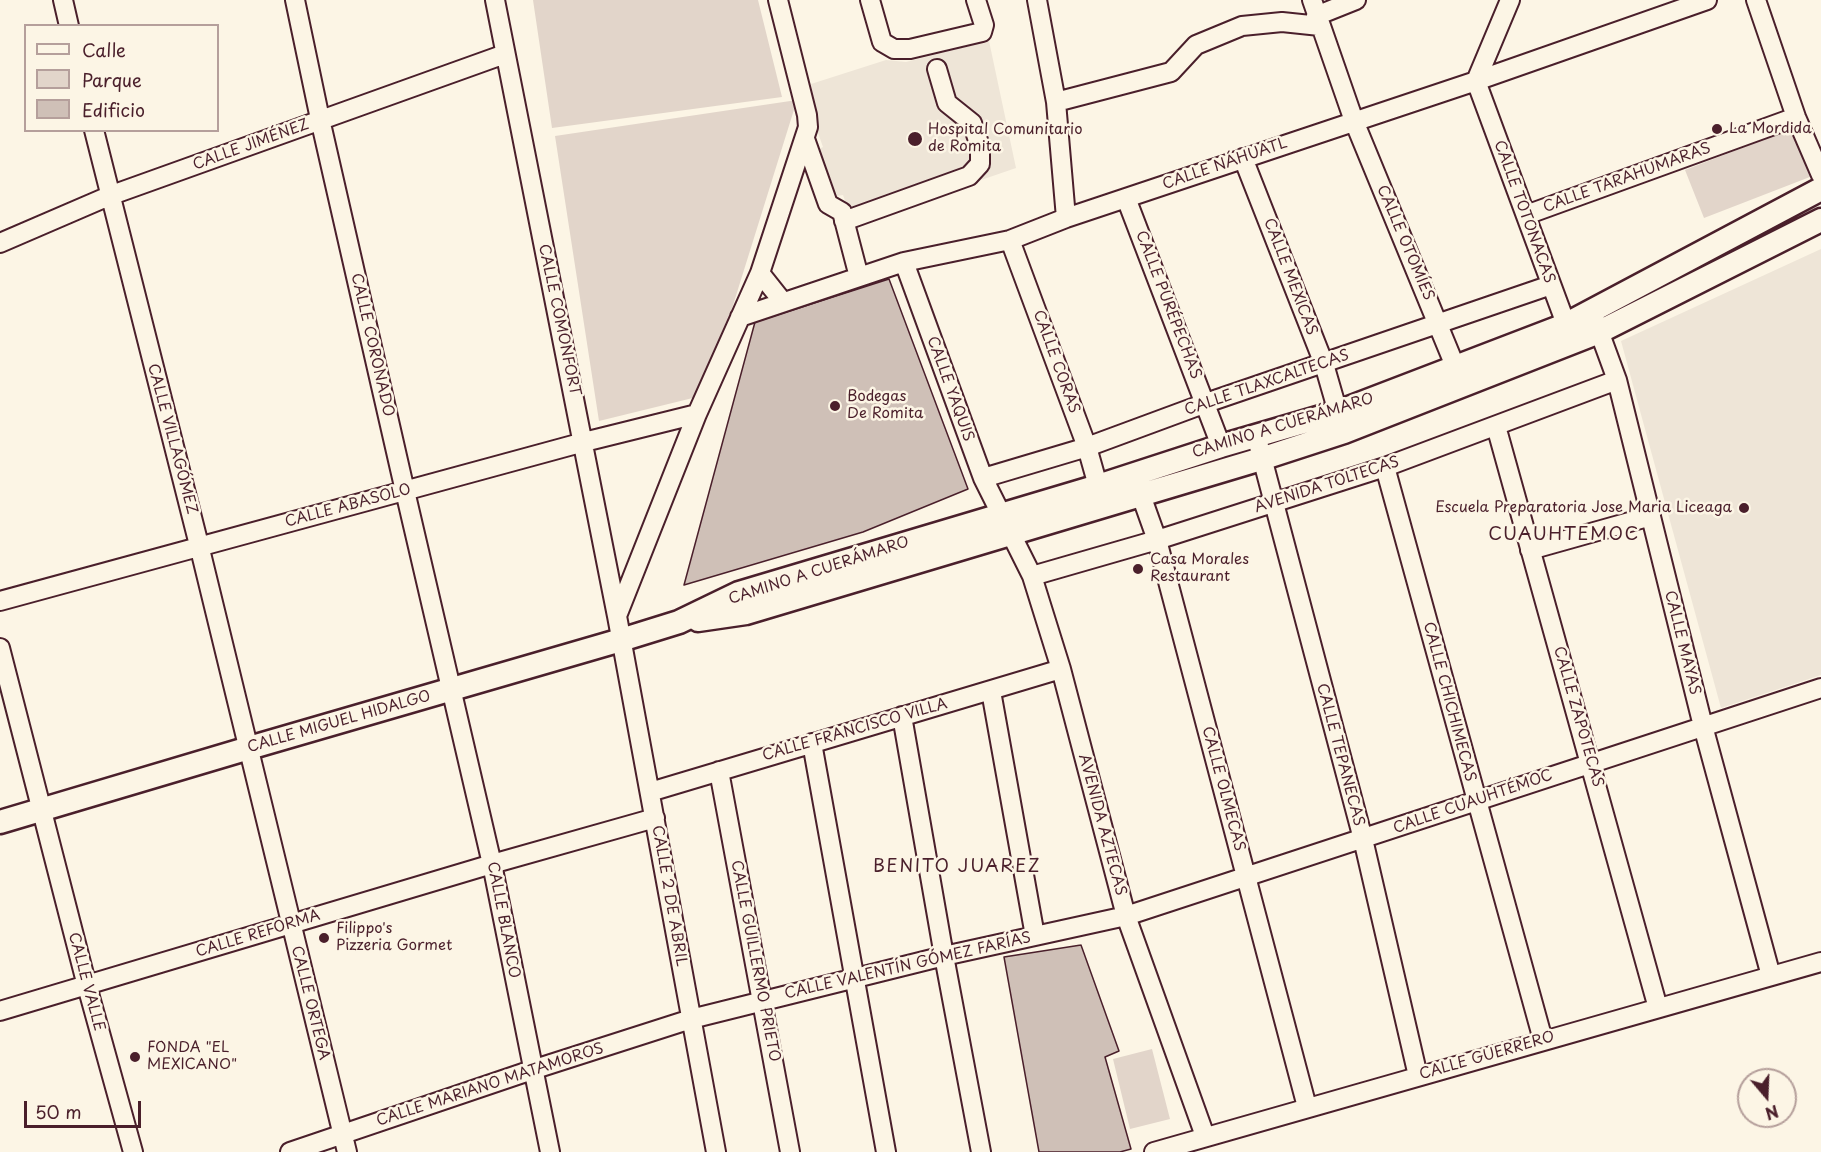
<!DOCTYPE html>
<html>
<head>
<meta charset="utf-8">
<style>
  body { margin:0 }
  #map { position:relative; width:1821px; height:1152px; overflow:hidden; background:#fcf5e5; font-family:"Playpen Sans",sans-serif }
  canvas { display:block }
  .legend { position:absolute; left:24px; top:24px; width:195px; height:108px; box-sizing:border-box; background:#fcf5e5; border:2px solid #b59f9b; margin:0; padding:8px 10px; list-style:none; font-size:18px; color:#4a1f2b }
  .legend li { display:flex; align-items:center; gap:12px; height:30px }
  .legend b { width:30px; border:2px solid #b59f9b }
  .north { position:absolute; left:1737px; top:1068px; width:60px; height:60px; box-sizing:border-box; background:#fcf5e5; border:2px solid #b59f9b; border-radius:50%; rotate:161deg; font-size:16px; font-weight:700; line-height:24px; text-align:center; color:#4a1f2b }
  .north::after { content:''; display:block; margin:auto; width:21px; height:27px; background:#4a1f2b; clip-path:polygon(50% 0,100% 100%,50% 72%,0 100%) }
  .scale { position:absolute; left:24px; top:1101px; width:117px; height:27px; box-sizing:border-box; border:3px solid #4a1f2b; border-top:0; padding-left:8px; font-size:18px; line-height:21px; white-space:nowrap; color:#4a1f2b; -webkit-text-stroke:4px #fcf5e5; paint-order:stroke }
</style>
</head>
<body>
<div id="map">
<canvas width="1821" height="1152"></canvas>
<ul class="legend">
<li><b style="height:8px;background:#fcf5e5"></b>Calle</li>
<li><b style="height:16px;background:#e2d5ca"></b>Parque</li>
<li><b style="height:16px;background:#cfc0b7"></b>Edificio</li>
</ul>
<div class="north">N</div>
<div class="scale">50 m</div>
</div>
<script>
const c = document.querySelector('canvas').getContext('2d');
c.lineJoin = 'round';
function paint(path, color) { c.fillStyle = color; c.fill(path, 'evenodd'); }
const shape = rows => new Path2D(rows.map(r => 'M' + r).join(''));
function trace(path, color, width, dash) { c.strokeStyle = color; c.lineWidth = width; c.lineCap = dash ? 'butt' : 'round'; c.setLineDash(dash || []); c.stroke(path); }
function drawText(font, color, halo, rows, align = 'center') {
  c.font = font + ' "Playpen Sans",sans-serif'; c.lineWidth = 5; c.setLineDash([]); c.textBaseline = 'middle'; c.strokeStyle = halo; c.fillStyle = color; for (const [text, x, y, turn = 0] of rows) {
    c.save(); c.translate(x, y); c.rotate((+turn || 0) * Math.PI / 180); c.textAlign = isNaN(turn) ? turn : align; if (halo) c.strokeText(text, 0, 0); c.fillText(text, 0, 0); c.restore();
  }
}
const built = shape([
  [989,41,1016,168,856,223,849,212,843,195,837,196,819,149,823,147,817,130,811,84,886,60,906,62],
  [1821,249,1821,675,1721,708,1621,341]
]);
const green = shape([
  [533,0,758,0,782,97,552,128],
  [797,100,705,395,599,421,555,136],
  [1796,127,1815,175,1704,218,1685,170],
  [1152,1049,1170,1119,1130,1129,1113,1059]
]);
const building = shape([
  [889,279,968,489,863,532,684,585,755,322,889,279],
  [1081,945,1119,1051,1105,1057,1131,1149,1120,1152,1039,1152,1004,957,1081,945]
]);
const minor = shape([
  [63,0,69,26],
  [295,0,320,119,405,491,492,864,550,1152],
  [495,0,617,616,716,1152],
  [870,0,882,42,894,49,910,49,982,32,984,25,976,0],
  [1037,0,1056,102,1066,218],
  [1312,0,1354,121,1455,366],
  [1510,0,1476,81,1570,335],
  [1756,0,1796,117,1821,175],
  [1316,16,1356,0],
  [1056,102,1171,72,1196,45,1242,26,1282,22,1320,26],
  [94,130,199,545,347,1152],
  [805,139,828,204,842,212,859,277],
  [1243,158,1324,364,1341,423],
  [1126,198,1221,446],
  [1526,215,1796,117],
  [844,221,969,176,980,164,980,146,972,123,947,103,937,69],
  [1010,240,1087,447,1098,486],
  [0,243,109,196,505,54],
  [904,262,983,478,1032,576,1061,669,1126,916,1205,1136],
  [760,273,783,302],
  [740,317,904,262,1010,240,1066,218,1476,81,1707,0],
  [1595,320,1617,380,1703,726,1771,976],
  [1496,426,1658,1008],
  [1256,435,1363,839,1418,1076],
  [1385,467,1543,1040],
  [983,478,1087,447,1206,403,1551,285],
  [1137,484,1157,540,1307,1107],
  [1530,550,1651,516],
  [1032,576,1157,540,1385,467,1617,380],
  [0,601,584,442,697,414],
  [617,616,697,414,760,273,808,127,807,115,778,0],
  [0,648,87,986,133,1152],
  [991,691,1035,936],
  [902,716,944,956,981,1152],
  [812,743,886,1152],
  [719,771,790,1152],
  [650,792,1061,669],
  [0,1011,492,864,655,818],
  [290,1152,532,1070,691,1019,944,956,1126,916,1821,688],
  [1154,1152,1821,962]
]);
const major = shape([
  [698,620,746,613,1261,459,1344,432,1599,332,1821,220],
  [0,822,249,748,621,640,679,622,739,593,1098,486,1221,446,1338,412,1565,325,1821,189]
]);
const markers = [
  [1717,129,6,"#4a1f2b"],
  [915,139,8,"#4a1f2b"],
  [835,406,6,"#4a1f2b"],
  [1744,508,6,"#4a1f2b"],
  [1138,569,6,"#4a1f2b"],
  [324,938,6,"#4a1f2b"],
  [135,1057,6,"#4a1f2b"]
];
const poiNames = [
  ["La Mordida",1729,129],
  ["Hospital Comunitario",928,130],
  ["de Romita",928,147],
  ["Bodegas",847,397],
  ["De Romita",847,414],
  ["Escuela Preparatoria Jose Maria Liceaga",1732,508,"right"],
  ["Casa Morales",1150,560],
  ["Restaurant",1150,577],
  ["Filippo's",336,929],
  ["Pizzeria Gormet",336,946],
  ["FONDA \"EL",147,1048],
  ["MEXICANO\"",147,1065]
];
const streetNames = [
  ["CALLE JIMÉNEZ",251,145,-20],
  ["CALLE NÁHUATL",1225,164,-19],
  ["CALLE TARAHUMARAS",1627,178,-20],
  ["CALLE TOTONACAS",1524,212,70],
  ["CALLE OTOMÍES",1405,243,67],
  ["CALLE MEXICAS",1290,277,69],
  ["CALLE PURÉPECHAS",1168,305,69],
  ["CALLE COMONFORT",559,320,78],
  ["CALLE CORONADO",372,345,77],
  ["CALLE CORAS",1056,362,70],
  ["CALLE TLAXCALTECAS",1267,383,-19],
  ["CALLE YAQUIS",950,389,70],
  ["CAMINO A CUERÁMARO",1283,426,-17],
  ["CALLE VILLAGÓMEZ",172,439,75],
  ["AVENIDA TOLTECAS",1327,485,-18],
  ["CALLE ABASOLO",348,506,-15],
  ["CAMINO A CUERÁMARO",819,571,-18],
  ["CALLE MAYAS",1682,643,76],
  ["CALLE CHICHIMECAS",1449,702,75],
  ["CALLE ZAPOTECAS",1578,717,74],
  ["CALLE MIGUEL HIDALGO",339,722,-16],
  ["CALLE FRANCISCO VILLA",855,730,-16],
  ["CALLE TEPANECAS",1340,755,75],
  ["CALLE OLMECAS",1223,789,75],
  ["CALLE CUAUHTÉMOC",1473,802,-19],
  ["AVENIDA AZTECAS",1102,825,75],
  ["CALLE 2 DE ABRIL",669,896,80],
  ["CALLE BLANCO",503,920,79],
  ["CALLE REFORMA",258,934,-17],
  ["CALLE GUILLERMO PRIETO",755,961,79],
  ["CALLE VALENTÍN GÓMEZ FARÍAS",908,966,-13],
  ["CALLE VALLE",86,982,75],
  ["CALLE ORTEGA",310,1003,76],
  ["CALLE GUERRERO",1487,1056,-16],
  ["CALLE MARIANO MATAMOROS",490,1085,-18]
];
const quarterNames = [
  ["CUAUHTEMOC",1564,535],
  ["BENITO JUAREZ",957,867]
];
paint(built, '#eee5d7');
paint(green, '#e2d5ca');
paint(building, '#cfc0b7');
trace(building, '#4a1f2b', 1.5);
trace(minor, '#4a1f2b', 22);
trace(major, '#4a1f2b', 27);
trace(minor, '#fcf5e5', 18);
trace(major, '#fcf5e5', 22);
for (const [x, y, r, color] of markers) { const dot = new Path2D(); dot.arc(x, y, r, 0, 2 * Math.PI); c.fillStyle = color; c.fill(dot); trace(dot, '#fcf5e5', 2); }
drawText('15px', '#4a1f2b', '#fcf5e5', poiNames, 'left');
drawText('15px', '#4a1f2b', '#fcf5e5', streetNames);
c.letterSpacing = '1.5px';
drawText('18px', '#4a1f2b', '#fcf5e5', quarterNames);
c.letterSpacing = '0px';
</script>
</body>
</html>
